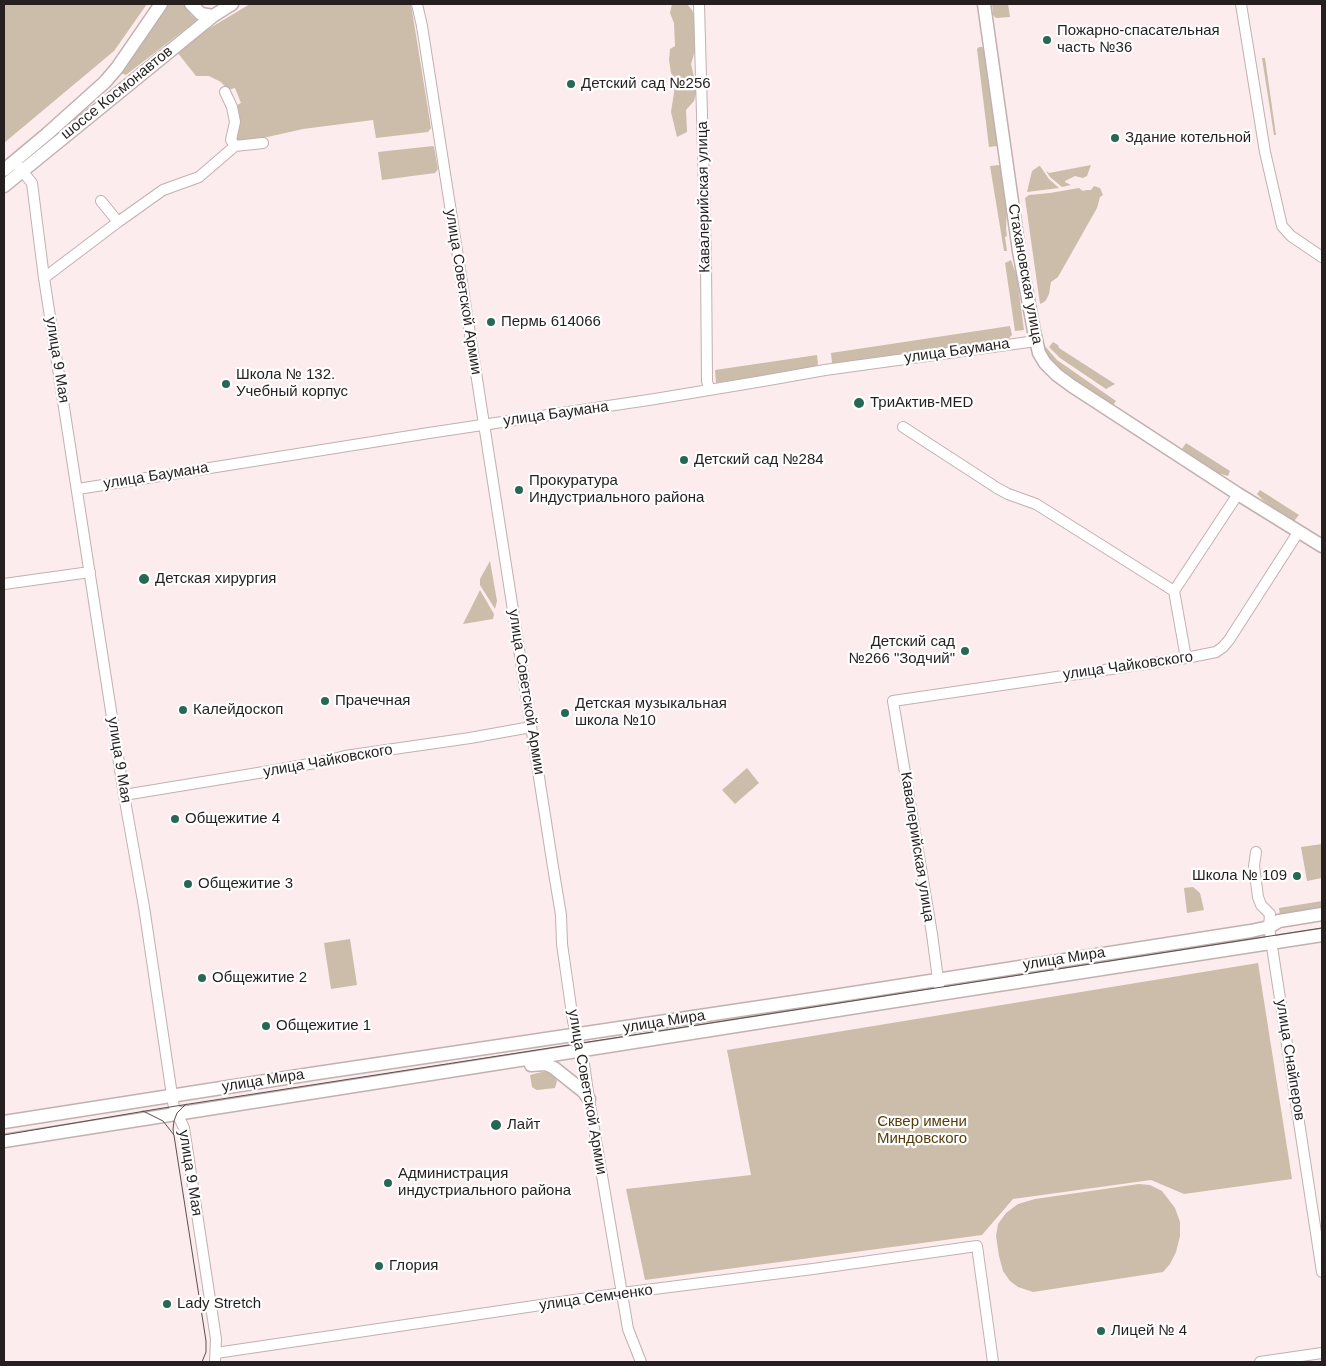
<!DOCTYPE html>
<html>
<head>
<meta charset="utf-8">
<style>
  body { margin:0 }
  #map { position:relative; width:1326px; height:1366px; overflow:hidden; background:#fdeced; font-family:Arial,sans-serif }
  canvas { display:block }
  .frame { position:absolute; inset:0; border:5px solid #251f1f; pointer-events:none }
</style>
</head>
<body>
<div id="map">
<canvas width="1326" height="1366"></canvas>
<div class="frame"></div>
</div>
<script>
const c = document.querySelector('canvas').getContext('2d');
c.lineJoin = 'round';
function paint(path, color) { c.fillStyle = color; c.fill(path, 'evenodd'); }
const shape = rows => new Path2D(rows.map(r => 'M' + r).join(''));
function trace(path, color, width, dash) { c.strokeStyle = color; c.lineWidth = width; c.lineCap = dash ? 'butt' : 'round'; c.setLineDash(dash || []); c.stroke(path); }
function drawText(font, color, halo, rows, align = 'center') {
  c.font = font + ' Arial,sans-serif'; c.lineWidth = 4.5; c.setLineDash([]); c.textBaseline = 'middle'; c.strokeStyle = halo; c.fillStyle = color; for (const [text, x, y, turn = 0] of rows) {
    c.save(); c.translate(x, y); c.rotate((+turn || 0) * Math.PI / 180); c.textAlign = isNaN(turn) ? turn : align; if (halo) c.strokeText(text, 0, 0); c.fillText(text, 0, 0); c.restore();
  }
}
const green = shape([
  [4,4,147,4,114,51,4,143],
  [166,4,183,4,191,15,197,20,126,75,120,73],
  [250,4,411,4,431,128,428,132,376,138,373,120,303,129,263,138,241,142,235,141,235,106,241,103,235,88,228,90,221,82,209,76,196,76,177,52,200,34],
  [672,4,687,4,692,10,695,17,696,33,695,51,691,64,697,90,694,101,686,110,687,132,677,137,671,112,676,80,671,73,669,60,670,49,675,46,674,23,670,13],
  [992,4,1008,4,1010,17,996,18,993,15],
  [979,47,982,47,985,49,999,144,997,146,989,147,977,49],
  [1262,58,1265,58,1276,135,1274,135],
  [433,146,434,147,438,169,435,173,382,180,378,152],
  [999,165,1000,166,1007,209,1006,229,1007,236,1005,237,1007,251,1004,251,990,166],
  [1091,165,1087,176,1083,178,1075,176,1065,181,1065,182,1071,185,1062,187,1050,177,1046,171,1049,173],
  [1039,166,1040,166,1049,179,1059,188,1027,192,1032,171],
  [1094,186,1100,188,1103,195,1100,197,1097,208,1058,277,1051,282,1049,294,1046,300,1044,302,1040,304,1025,198,1029,195,1050,193,1079,188,1083,191,1086,190,1091,190],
  [1011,260,1017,277,1024,330,1015,331,1005,263],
  [1010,326,1012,335,1008,339,836,365,832,363,831,353],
  [1053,342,1058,345,1059,348,1115,384,1106,389,1060,358,1049,347],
  [1044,345,1057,360,1116,401,1111,408,1051,363,1044,351],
  [817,355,818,364,815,368,716,383,715,370],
  [1186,443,1230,471,1228,476,1218,473,1182,449],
  [1260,490,1299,515,1294,521,1264,501,1257,494],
  [490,561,497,601,495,609,480,585,480,579],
  [480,590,494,614,493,619,463,624],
  [747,768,759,783,735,804,722,790],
  [1322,844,1322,878,1307,881,1301,847],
  [1193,887,1200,893,1204,910,1187,913,1184,888],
  [1322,901,1322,909,1280,916,1279,908],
  [350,939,357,985,331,989,324,943],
  [1258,963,1292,1179,1184,1194,1151,1180,1013,1199,982,1235,645,1280,626,1189,751,1175,727,1050],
  [542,1072,546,1072,554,1076,557,1081,555,1088,537,1090,535,1089,532,1087,530,1075],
  [1139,1184,1150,1185,1162,1191,1175,1208,1180,1222,1180,1236,1176,1252,1170,1264,1163,1272,1033,1292,1018,1287,1010,1281,1003,1271,999,1256,996,1236,998,1224,1006,1213,1018,1204,1035,1199]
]);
const minor = shape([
  [417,4,422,26,553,867,561,915,562,944,573,1021,584,1064,589,1099,628,1329,641,1362],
  [699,4,706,262,707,381,709,389],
  [1241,4,1265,152,1282,226,1291,236,1322,257],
  [225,92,232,107,235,122,231,140,235,146],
  [18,166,32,183,44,278,124,795,144,907,173,1102,174,1107,184,1128,216,1339,215,1362],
  [101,201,118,222],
  [44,278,118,222,163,190,199,177,235,146,263,143],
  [903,427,997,488,1008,494,1036,504,1174,591,1186,658],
  [78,489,429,433,655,399,763,381,825,370,1036,341],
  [4,584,90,572],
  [1174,591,1238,494],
  [124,795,264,772,326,761,345,756,470,738,531,727],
  [1256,852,1254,866,1258,897,1261,905,1270,914,1269,927,1322,1272],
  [939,987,932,934,893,701,1186,658,1216,652,1223,647,1229,640,1299,531],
  [216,1353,622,1293,813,1269,977,1246,993,1362],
  [1260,1362,1322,1353]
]);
const major = shape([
  [191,4,201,14,213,16],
  [984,4,1019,251,1034,331,1039,353,1045,363,1057,375,1072,386,1238,494,1322,546],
  [4,170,47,134,105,82,117,68,161,4],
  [4,186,213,16,232,4],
  [531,1065,546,1064,554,1068,583,1091,589,1099],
  [4,1122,311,1074,834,996,1251,931,1269,927,1279,921,1322,914],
  [4,1141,946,993,1322,935]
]);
const tram = shape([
  [186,1104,177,1113,174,1121,173,1129,206,1341,206,1352,202,1362],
  [143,1111,163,1121,174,1135],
  [4,1135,157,1109,1322,928]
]);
const markers = [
  [1047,40,5,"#276754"],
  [571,84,5,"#276754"],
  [1115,138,5,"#276754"],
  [491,322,5,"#276754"],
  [226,384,5,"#276754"],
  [859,403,6,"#276754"],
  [684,460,5,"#276754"],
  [519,490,5,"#276754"],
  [144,579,6,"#276754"],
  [965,651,5,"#276754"],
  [325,701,5,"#276754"],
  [183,710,5,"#276754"],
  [565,713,5,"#276754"],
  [175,819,5,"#276754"],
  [1297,876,5,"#276754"],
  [188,884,5,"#276754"],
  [202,978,5,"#276754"],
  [266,1026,5,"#276754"],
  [496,1125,6,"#276754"],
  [388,1183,5,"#276754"],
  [379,1266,5,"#276754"],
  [167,1304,5,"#276754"],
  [1101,1331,5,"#276754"]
];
const poiNames = [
  ["Пожарно-спасательная",1057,31],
  ["часть №36",1057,48],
  ["Детский сад №256",581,84],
  ["Здание котельной",1125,138],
  ["Пермь 614066",501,322],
  ["Школа № 132.",236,375],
  ["Учебный корпус",236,392],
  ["ТриАктив-MED",870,403],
  ["Детский сад №284",694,460],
  ["Прокуратура",529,481],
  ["Индустриального района",529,498],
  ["Детская хирургия",155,579],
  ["Детский сад",955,642,"right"],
  ["№266 \"Зодчий\"",955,659,"right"],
  ["Прачечная",335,701],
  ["Детская музыкальная",575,704],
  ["школа №10",575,721],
  ["Калейдоскоп",193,710],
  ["Общежитие 4",185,819],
  ["Школа № 109",1287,876,"right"],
  ["Общежитие 3",198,884],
  ["Общежитие 2",212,978],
  ["Общежитие 1",276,1026],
  ["Лайт",507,1125],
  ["Администрация",398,1174],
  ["индустриального района",398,1191],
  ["Глория",389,1266],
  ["Lady Stretch",177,1304],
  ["Лицей № 4",1111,1331]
];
const streetNames = [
  ["шоссе Космонавтов",117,93,-39],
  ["Кавалерийская улица",704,197,-91],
  ["Стахановская улица",1025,274,80],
  ["улица Советской Армии",463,292,81],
  ["улица Баумана",957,351,-8],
  ["улица 9 Мая",57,360,81],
  ["улица Баумана",556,414,-8],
  ["улица Баумана",156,476,-9],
  ["улица Чайковского",1128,666,-8],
  ["улица Советской Армии",526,692,81],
  ["улица 9 Мая",119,760,81],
  ["улица Чайковского",328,761,-10],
  ["Кавалерийская улица",917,847,81],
  ["улица Мира",1064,959,-9],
  ["улица Мира",664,1022,-9],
  ["улица Снайперов",1290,1060,81],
  ["улица Мира",263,1081,-9],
  ["улица Советской Армии",587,1092,80],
  ["улица 9 Мая",190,1173,81],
  ["улица Семченко",596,1298,-8]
];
const parkNames = [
  ["Сквер имени",922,1122],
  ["Миндовского",922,1139]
];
paint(green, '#cbbda9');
trace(minor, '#c1b1b1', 12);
trace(major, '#c1b1b1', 15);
trace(minor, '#fff', 10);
trace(major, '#fff', 12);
trace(tram, '#584f4f', 1);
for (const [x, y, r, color] of markers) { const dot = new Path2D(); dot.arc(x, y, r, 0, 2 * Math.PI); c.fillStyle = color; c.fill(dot); trace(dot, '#fefefe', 2); }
drawText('15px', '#251f1f', '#fefefe', poiNames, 'left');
drawText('15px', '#251f1f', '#fefefe', streetNames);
drawText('15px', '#583d0a', '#fefefe', parkNames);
</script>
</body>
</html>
